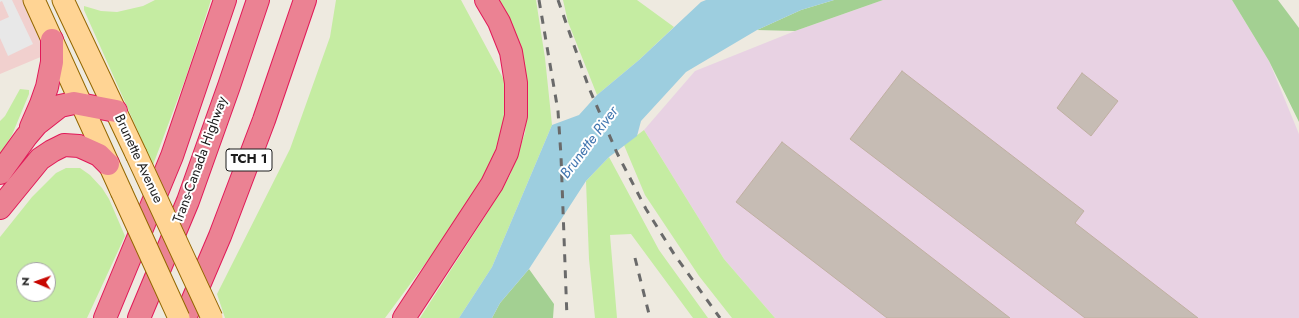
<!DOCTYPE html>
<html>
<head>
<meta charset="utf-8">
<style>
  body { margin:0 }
  #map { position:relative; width:1299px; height:318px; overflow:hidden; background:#eeeae0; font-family:Jost,sans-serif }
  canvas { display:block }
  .north { position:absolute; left:16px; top:262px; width:40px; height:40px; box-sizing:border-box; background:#fff; border:1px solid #a4a4a4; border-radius:50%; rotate:272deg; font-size:11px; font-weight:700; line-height:16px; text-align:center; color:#1c1c1c }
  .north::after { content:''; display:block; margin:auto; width:14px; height:18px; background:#c70600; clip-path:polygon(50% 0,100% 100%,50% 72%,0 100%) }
</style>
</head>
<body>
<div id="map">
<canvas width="1299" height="318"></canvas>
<div class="north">N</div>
</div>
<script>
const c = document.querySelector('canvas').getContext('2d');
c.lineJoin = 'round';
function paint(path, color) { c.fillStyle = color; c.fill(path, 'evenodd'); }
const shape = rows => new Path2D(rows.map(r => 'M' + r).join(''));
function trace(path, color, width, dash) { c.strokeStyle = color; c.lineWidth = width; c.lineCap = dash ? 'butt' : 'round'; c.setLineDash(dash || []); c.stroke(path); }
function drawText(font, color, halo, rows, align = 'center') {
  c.font = font + ' Jost,sans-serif'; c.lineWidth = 4; c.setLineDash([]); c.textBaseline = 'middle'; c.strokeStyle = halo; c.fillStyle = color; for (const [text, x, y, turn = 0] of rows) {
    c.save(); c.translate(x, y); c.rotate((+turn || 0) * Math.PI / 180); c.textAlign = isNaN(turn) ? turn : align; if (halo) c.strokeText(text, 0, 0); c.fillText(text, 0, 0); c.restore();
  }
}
const commercial = shape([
  [0,0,25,0,38,31,42,43,43,56,0,74]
]);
const industrial = shape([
  [883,0,1232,0,1269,61,1299,134,1299,318,775,318,724,259,644,130,695,71,795,31]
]);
const grass = shape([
  [155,0,211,0,186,77,153,165,84,10,84,6,101,11,117,12,143,6],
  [336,0,461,0,505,82,505,113,502,134,490,165,476,192,454,225,385,318,225,318,217,294,290,149,330,37],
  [497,0,536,0,545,58,552,125,492,267,459,318,420,318,486,215,510,175,525,133,528,97,526,75,523,58,518,40],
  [563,0,637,0,674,27,639,60,597,95,568,22],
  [20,89,29,90,29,94,12,135,0,154,0,121,5,116],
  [644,130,724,259,775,318,732,318,699,276,645,195,624,145],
  [609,157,659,250,708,318,693,318,631,234,610,235,617,318,595,318,589,259,586,181],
  [66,168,80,168,90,175,102,188,109,199,125,236,87,318,0,318,0,237,32,197,56,173],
  [24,270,48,270,48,294,24,294]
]);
const forest = shape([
  [834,0,883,0,795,31,757,30,801,10],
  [1232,0,1278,0,1299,28,1299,122,1269,61],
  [529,269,554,304,553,318,492,318,500,303]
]);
const parking = shape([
  [0,0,12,0,33,44,8,56,0,38,0,21,9,17,2,1,0,2]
]);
const water = shape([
  [706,0,834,0,801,10,757,30,686,72,641,121,637,136,609,157,586,181,529,269,500,303,492,318,459,318,492,267,552,125,579,115,597,95,639,60,701,2]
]);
const building = shape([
  [902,71,1084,211,1075,223,1198,318,1085,318,850,139,902,71],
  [1082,73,1118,101,1091,136,1057,108,1082,73],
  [782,142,1010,318,887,318,736,202,782,142]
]);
const primary = shape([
  [34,0,121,191],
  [63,0,136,154]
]);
const motorway = shape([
  [31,127,41,104,47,87,52,62,52,40],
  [0,173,26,137,37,124,60,106,74,103,116,111],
  [0,208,40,159,52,151,64,145,79,146,88,150,99,155,108,164],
  [105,318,172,156,225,0],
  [139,318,188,201,229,86,258,0],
  [185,318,220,236,264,120,305,0],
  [404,318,492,184,507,153,516,116,516,83,511,52,499,22,486,0]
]);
const rail = shape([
  [539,0,558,111,561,156,567,318],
  [558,0,589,88,617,153,646,209,674,254,720,318],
  [635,258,650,318]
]);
const primaryBridge = shape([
  [136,154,212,318],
  [121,191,179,318]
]);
const shields = [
  [249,160,46]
];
const shieldNames = [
  ["TCH 1",249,160]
];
const streetNames = [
  ["Brunette Avenue",138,159,65],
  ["Trans-Canada Highway",201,160,-70]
];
const waterNames = [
  ["Brunette River",590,143,-53]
];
paint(commercial, '#f1d0ce');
paint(industrial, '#e8d2e3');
paint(grass, '#c5eca2');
paint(forest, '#a3d092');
paint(parking, '#e8e8e8');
paint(water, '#9dcedf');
paint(building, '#c6bcb4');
trace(building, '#c0b0a2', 1);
trace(primary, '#936700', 23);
trace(motorway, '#e11958', 24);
trace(primary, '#ffd494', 21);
trace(motorway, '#eb8293', 22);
trace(rail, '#6a6a6a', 3, [8, 8]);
trace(primaryBridge, '#936700', 23, []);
trace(primaryBridge, '#ffd494', 21);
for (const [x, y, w] of shields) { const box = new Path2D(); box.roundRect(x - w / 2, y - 11, w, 22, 3); c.fillStyle = '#fff'; c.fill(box); trace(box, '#1c1c1c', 1); }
drawText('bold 13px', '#1c1c1c', null, shieldNames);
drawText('14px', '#1c1c1c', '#fff', streetNames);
drawText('italic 15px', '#4377b0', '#fff', waterNames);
</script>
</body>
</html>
